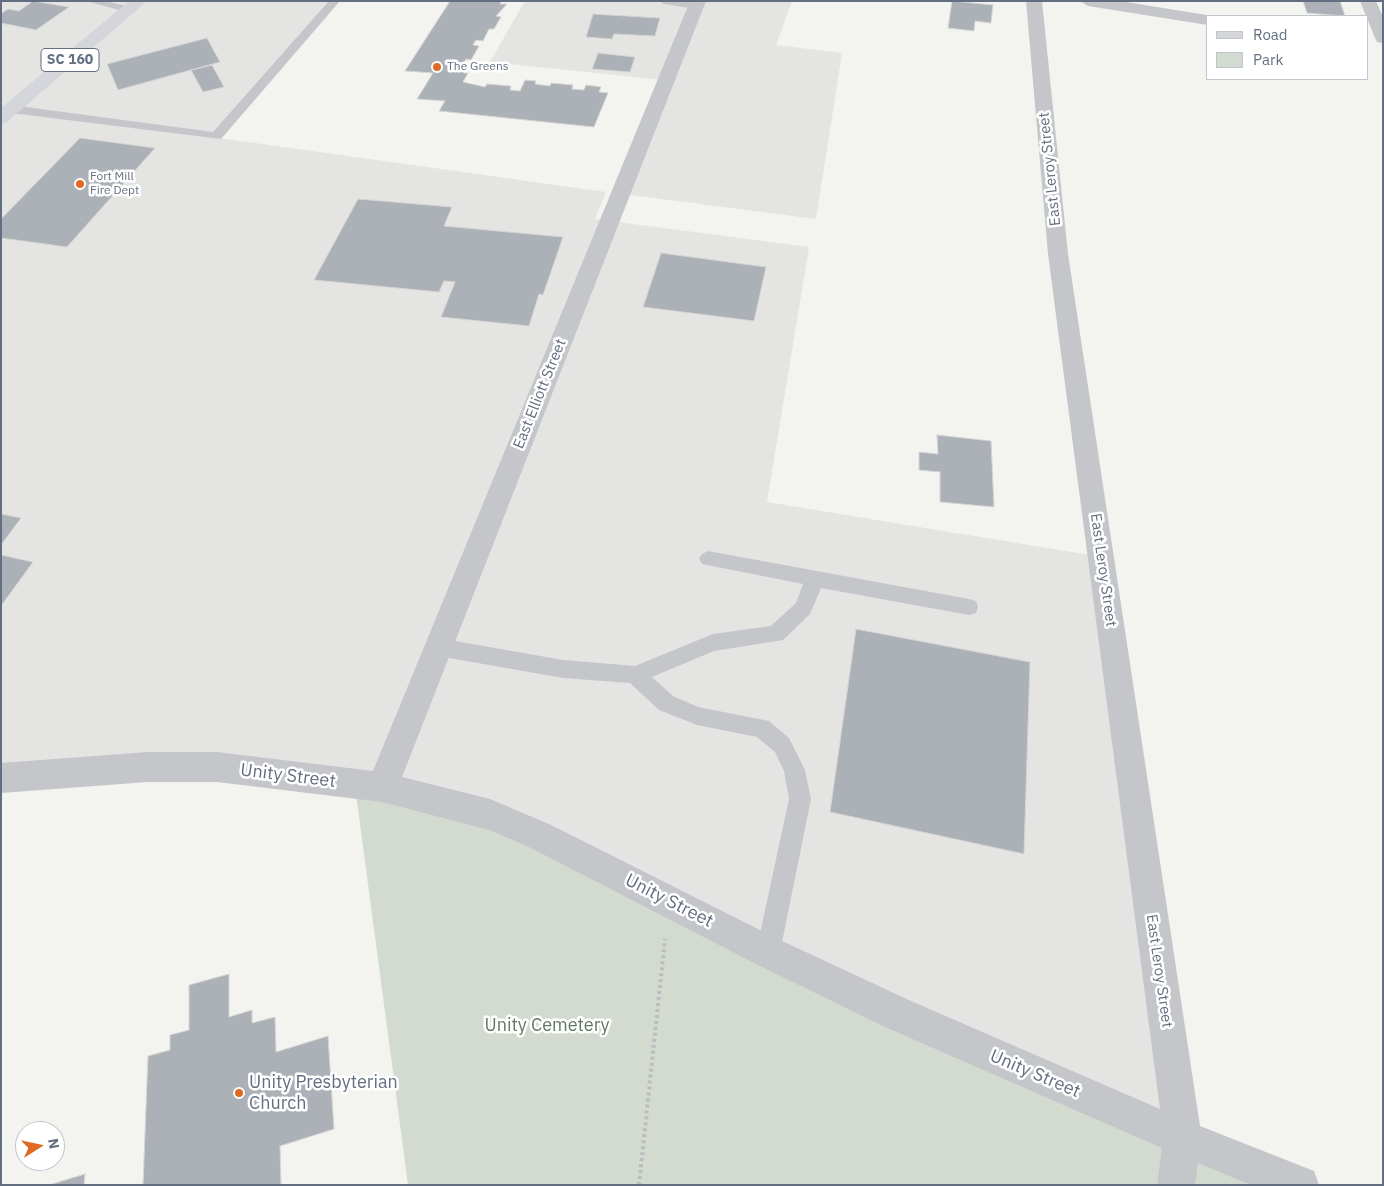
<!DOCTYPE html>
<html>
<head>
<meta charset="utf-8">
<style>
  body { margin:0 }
  #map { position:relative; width:1384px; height:1186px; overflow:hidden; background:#f3f4f0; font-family:"IBM Plex Sans",sans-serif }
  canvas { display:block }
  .frame { position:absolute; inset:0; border:2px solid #636f80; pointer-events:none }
  .legend { position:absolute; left:1206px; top:15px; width:162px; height:65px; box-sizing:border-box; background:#fff; border:1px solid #c1c5cc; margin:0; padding:6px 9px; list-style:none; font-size:15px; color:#636f80 }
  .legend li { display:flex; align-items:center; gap:10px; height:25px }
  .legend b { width:25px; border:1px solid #c1c5cc }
  .north { position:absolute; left:15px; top:1121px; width:50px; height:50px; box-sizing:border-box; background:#fff; border:1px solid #c1c5cc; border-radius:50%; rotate:80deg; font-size:14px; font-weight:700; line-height:20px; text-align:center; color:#636f80 }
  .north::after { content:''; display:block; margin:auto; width:18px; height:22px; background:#e06a24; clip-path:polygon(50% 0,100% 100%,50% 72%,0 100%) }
</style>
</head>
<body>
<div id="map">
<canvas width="1384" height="1186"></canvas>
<div class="frame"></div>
<ul class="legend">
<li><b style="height:6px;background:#d4d6dc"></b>Road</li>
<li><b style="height:14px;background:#d3dbd1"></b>Park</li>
</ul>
<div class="north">N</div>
</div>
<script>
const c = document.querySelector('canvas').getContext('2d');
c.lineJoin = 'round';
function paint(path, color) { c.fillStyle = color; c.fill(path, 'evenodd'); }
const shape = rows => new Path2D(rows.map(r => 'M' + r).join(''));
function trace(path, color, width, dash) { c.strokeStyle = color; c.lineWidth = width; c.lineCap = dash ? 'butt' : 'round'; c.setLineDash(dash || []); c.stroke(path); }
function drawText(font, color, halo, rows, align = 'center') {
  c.font = font + ' "IBM Plex Sans",sans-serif'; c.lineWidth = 5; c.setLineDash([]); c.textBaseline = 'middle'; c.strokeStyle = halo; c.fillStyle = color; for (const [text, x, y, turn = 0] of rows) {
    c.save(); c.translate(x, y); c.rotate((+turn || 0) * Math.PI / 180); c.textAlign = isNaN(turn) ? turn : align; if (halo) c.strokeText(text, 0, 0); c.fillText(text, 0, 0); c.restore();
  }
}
const built = shape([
  [1,1,338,1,219,138,606,192,595,219,809,247,767,502,1096,556,1175,1144,490,822,215,773,1,784],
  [525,1,792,1,776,45,842,53,816,219,615,193,663,80,490,62]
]);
const green = shape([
  [356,794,490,822,1277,1185,408,1185]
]);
const building = shape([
  [33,1,69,7,36,30,1,23,1,14,8,9,19,11,33,1],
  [450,1,501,1,500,4,507,4,496,16,501,17,494,29,489,29,483,41,476,40,473,45,479,46,471,60,466,59,464,63,469,64,464,73,468,73,463,82,485,87,487,84,511,86,510,90,520,91,525,80,536,81,535,84,550,86,551,83,573,85,572,89,584,90,586,85,601,87,599,92,608,93,594,127,439,111,445,101,417,99,433,73,405,71,450,1],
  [952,1,993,5,991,23,975,21,974,31,948,28,952,1],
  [1303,1,1340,1,1345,16,1307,13,1303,1],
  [593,14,660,18,655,36,614,34,612,39,586,37,593,14],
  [207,38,220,62,118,90,107,64,207,38],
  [598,53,635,57,630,72,592,69,598,53],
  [212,65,224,87,203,92,191,70,212,65],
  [80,138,155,148,67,247,1,238,1,219,80,138],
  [358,199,452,207,444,226,563,237,543,295,539,294,529,326,441,317,455,282,444,281,439,292,314,280,358,199],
  [661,253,766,267,754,321,643,307,661,253],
  [937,435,991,441,994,507,940,502,940,472,919,470,919,452,938,454,937,435],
  [1,514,21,518,1,545,1,514],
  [1,555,33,562,1,606,1,555],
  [856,629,1030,662,1024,854,830,812,856,629],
  [229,974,229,1017,252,1010,252,1023,275,1017,276,1052,328,1036,334,1129,280,1146,281,1185,143,1185,148,1056,170,1050,170,1035,189,1030,189,985,229,974],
  [85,1174,84,1185,49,1185,85,1174]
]);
const path = shape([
  [639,1185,665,939]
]);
const lane = shape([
  [86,1,106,1,134,8,136,10,130,13,86,1],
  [329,1,340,1,221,139,11,113,5,109,11,105,213,132,329,1],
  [659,1,687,1,702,6,696,9,664,4,659,1],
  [708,551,969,599,976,601,978,607,976,613,969,615,821,588,810,614,783,640,714,651,652,677,673,696,698,707,769,721,789,738,805,770,811,799,780,952,776,960,768,964,760,960,756,952,789,799,784,771,775,752,757,737,697,725,659,710,630,683,563,678,438,656,431,653,428,647,431,641,438,638,563,660,635,666,713,634,771,626,796,603,803,584,702,564,699,559,702,554,708,551]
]);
const street = shape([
  [690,1,706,1,402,777,490,799,551,825,780,940,911,1001,1160,1109,1048,254,1026,1,1042,1,1068,254,1200,1126,1314,1171,1319,1185,1251,1185,1198,1163,1195,1185,1157,1185,1162,1148,885,1027,756,964,529,847,489,830,382,802,217,782,148,782,1,793,1,763,148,752,217,752,373,771,690,1],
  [1080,1,1120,1,1213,16,1208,16,1208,25,1088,6,1080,1],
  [1360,1,1376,1,1383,17,1383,43,1377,42,1375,38,1360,1]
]);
const primary = shape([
  [129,1,147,1,7,122,1,123,1,108,129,1]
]);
const markers = [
  [437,67,5,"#e06a24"],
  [80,184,5,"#e06a24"],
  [239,1093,5,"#e06a24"]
];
const farPoinames = [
  ["The Greens",447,67],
  ["Fort Mill",90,177],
  ["Fire Dept",90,191]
];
const shields = [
  [70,60,58]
];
const shieldNames = [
  ["SC 160",70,60]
];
const streetNames = [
  ["East Leroy Street",1050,169,-96],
  ["East Elliott Street",540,394,-68],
  ["East Leroy Street",1103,570,82],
  ["East Leroy Street",1159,971,82]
];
const nearStreetnames = [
  ["Unity Street",288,776,7],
  ["Unity Street",669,901,27],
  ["Unity Street",1035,1074,23]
];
const nearParknames = [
  ["Unity Cemetery",547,1026]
];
const nearPoinames = [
  ["Unity Presbyterian",249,1083],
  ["Church",249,1104]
];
paint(built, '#e4e4e3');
paint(green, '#d3dbd1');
paint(building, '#acb1b7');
trace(building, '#d5d5d3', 1);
trace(path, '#bbbcbf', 4, [3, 3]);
paint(lane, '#c4c6ca');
paint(street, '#c4c6ca');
paint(primary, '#d4d6dc');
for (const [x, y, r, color] of markers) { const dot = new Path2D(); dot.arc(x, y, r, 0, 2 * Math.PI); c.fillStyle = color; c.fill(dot); trace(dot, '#fff', 2); }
drawText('12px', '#636f80', '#fff', farPoinames, 'left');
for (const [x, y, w] of shields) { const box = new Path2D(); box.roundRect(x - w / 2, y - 11.5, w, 23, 4); c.fillStyle = '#fff'; c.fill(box); trace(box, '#636f80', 1); }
drawText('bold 14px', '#636f80', null, shieldNames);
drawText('15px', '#636f80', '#fff', streetNames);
drawText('18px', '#636f80', '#fff', nearStreetnames);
drawText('18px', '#637862', '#fff', nearParknames);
drawText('18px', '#636f80', '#fff', nearPoinames, 'left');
</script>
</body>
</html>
